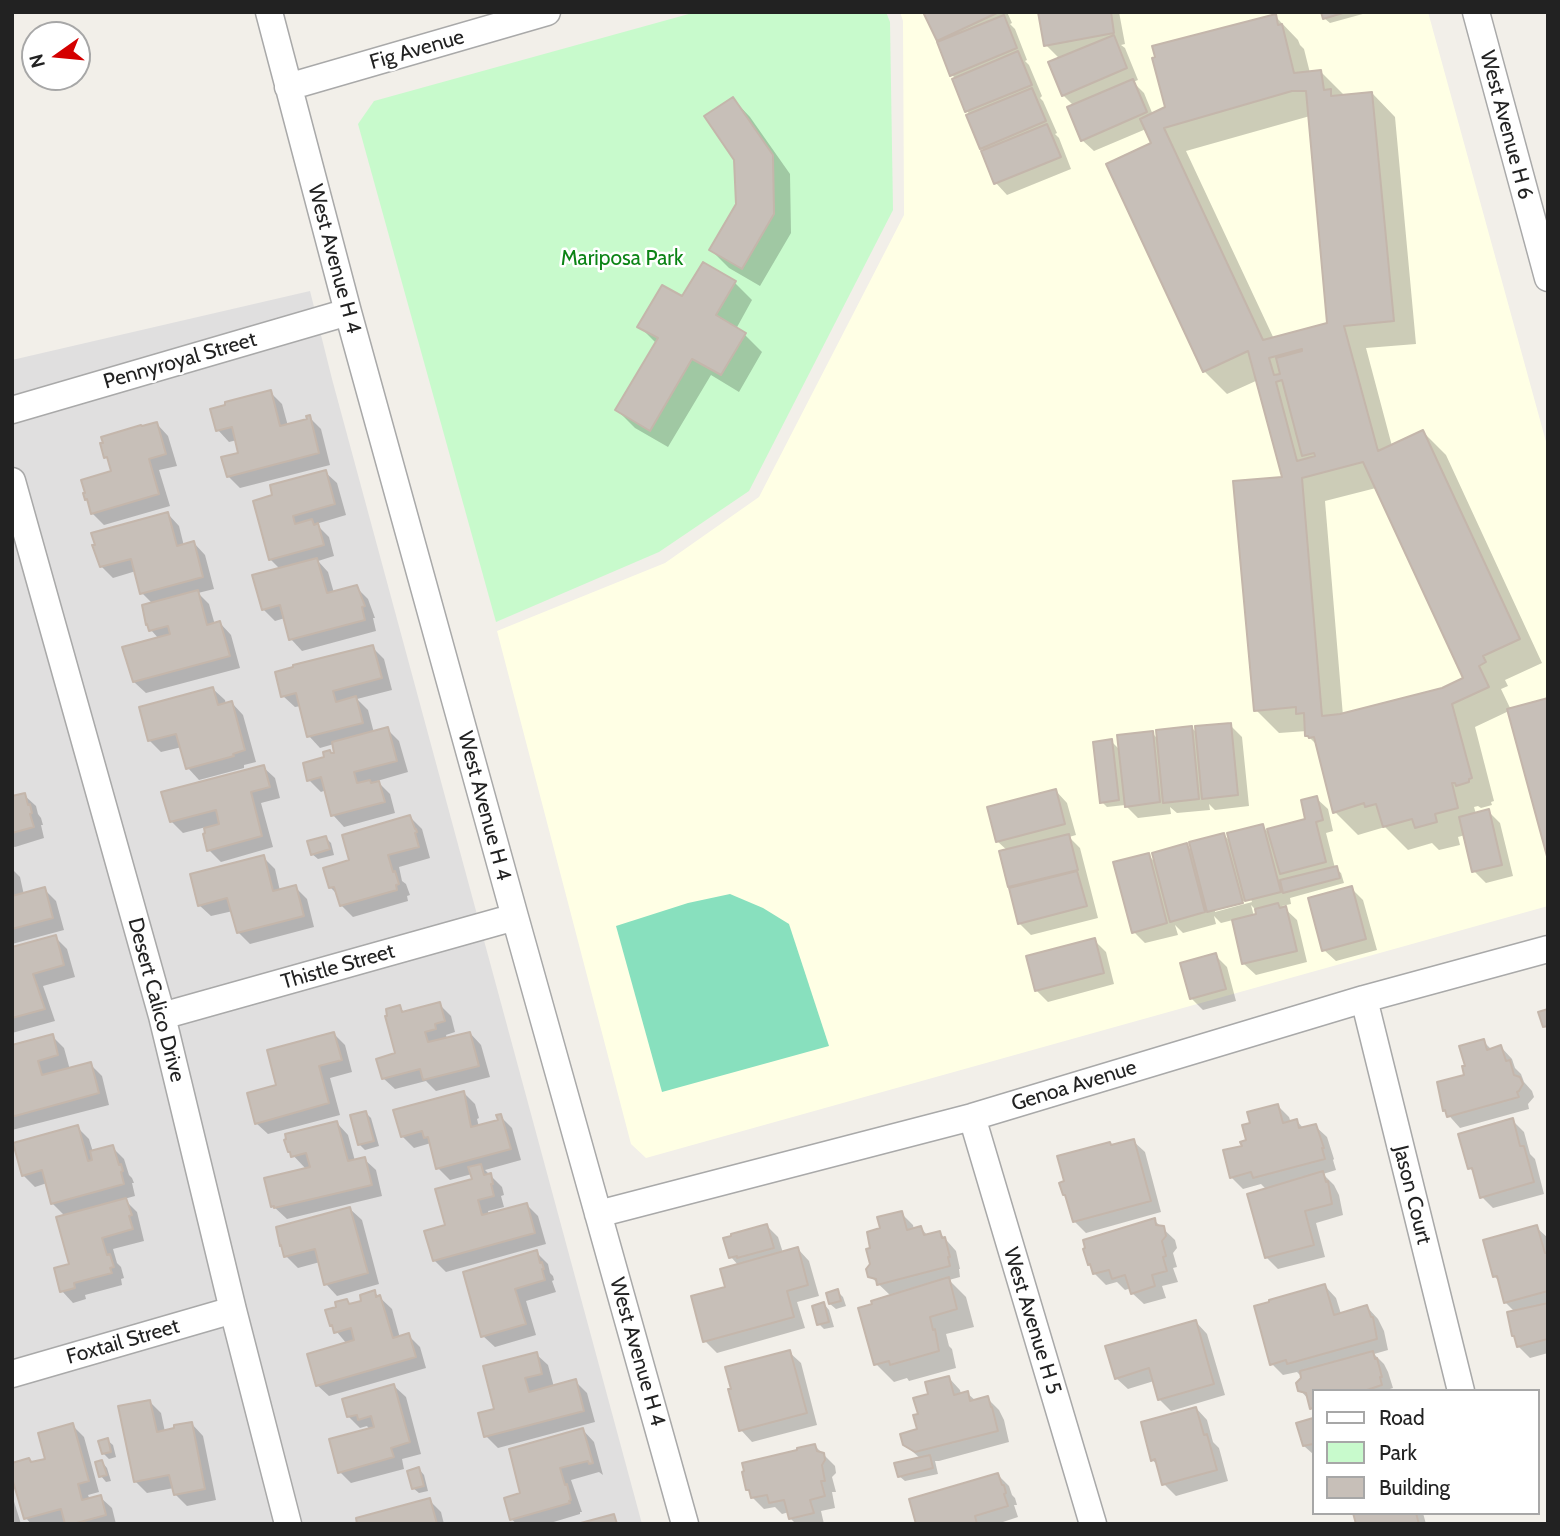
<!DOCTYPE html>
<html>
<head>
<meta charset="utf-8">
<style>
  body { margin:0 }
  #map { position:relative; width:1560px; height:1536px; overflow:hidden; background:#f2efe9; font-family:Cabin,sans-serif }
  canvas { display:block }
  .frame { position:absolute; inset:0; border:14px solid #222; pointer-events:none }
  .legend { position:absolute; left:1312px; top:1389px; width:228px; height:126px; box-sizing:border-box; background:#fff; border:2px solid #a7a7a7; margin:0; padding:9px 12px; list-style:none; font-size:21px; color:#222 }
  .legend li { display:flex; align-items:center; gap:14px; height:35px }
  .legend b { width:35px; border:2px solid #a7a7a7 }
  .north { position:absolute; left:21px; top:21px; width:70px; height:70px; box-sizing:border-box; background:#fff; border:2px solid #a7a7a7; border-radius:50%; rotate:255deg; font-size:19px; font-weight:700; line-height:28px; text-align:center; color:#222 }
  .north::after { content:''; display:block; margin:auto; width:24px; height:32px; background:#d40000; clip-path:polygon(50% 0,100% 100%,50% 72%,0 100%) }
</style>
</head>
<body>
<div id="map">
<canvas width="1560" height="1536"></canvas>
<div class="frame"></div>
<ul class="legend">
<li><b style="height:9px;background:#fff"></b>Road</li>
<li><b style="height:19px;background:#c8facc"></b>Park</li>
<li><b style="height:19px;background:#c7bfb8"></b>Building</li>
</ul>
<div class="north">N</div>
</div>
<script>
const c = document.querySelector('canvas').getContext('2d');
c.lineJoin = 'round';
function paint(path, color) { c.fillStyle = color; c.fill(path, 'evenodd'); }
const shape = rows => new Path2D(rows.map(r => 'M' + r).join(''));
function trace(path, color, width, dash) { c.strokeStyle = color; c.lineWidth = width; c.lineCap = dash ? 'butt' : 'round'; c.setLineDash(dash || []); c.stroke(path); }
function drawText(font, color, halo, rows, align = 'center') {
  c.font = font + ' Cabin,sans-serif'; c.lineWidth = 5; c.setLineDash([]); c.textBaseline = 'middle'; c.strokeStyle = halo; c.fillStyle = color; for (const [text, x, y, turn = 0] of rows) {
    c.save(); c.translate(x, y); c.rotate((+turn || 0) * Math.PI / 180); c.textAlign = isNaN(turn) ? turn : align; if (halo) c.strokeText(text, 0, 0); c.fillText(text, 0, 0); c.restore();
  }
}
const residential = shape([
  [310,291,332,379,642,1524,12,1524,12,360]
]);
const education = shape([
  [900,12,1428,12,1548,449,1548,906,646,1158,631,1144,497,631,665,563,759,497,904,215,903,21]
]);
const park = shape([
  [696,12,886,12,890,22,893,210,749,491,659,552,496,622,358,124,374,101]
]);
const pitch = shape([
  [730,894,763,908,789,924,829,1046,662,1092,616,926,688,903]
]);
const shadow = shape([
  [925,12,1007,12,1012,23,1010,24,1015,29,1027,60,1025,61,1029,65,1042,96,1040,98,1043,101,1057,133,1055,134,1059,138,1071,169,1007,195,996,183,985,152,982,148,970,115,967,111,954,79,956,79,952,75],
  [1040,12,1119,12,1125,44,1121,45,1125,48,1138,80,1133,82,1144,93,1153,115,1167,108,1275,16,1298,40,1300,45,1304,49,1310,73,1321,72,1345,96,1372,93,1395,117,1416,344,1366,348,1392,446,1423,432,1446,455,1542,663,1505,680,1508,686,1501,689,1511,710,1475,727,1494,801,1491,802,1492,805,1481,808,1478,806,1474,807,1476,814,1488,811,1500,823,1513,876,1486,883,1474,871,1465,835,1458,837,1460,845,1439,850,1432,843,1408,850,1385,827,1358,835,1335,812,1318,746,1307,735,1307,731,1279,733,1256,710,1285,478,1258,380,1227,394,1204,371,1153,144,1146,129,1094,151,1082,140,1074,106,1063,95,1060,59,1046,45],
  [1310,116,1328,324,1274,339,1186,151],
  [1376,488,1465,678,1443,690,1343,716,1325,501],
  [1323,12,1370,12,1330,23,1324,18],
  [733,99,750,117,790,174,791,233,760,286,729,268,711,250,737,204],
  [735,283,752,300,736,329,745,335,762,352,739,392,711,375,668,447,635,428,617,410,657,344,639,326,683,299],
  [270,392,282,404,288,426,309,420,309,417,321,429,330,465,240,488,228,476,240,454,237,440,229,442,218,430,228,406],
  [157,424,168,436,177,466,159,470,170,506,104,525,92,513,89,502,86,499,114,472,110,461,106,457],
  [325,472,337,483,346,515,316,524,329,537,334,556,318,561,328,572,334,593,356,587,368,599,375,618,373,618,376,631,302,651,291,639,285,618,275,621,263,609,281,570,270,559,275,497],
  [168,514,179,526,184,546,194,543,205,555,214,589,198,593,209,604,215,625,220,623,231,635,240,668,146,693,134,682,159,639,151,630,153,604,142,593,136,571,113,578,101,566],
  [372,647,384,659,392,690,357,699,368,710,374,733,387,729,399,741,408,772,377,781,390,794,395,813,344,827,333,815,326,790,321,792,309,780,330,752,333,755,336,754,334,744,320,748,309,736,301,706,295,707,283,696],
  [213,689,225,700,226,705,232,703,243,715,256,762,244,765,244,768,199,780,188,768,182,747,161,752,149,740],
  [1230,725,1242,737,1249,806,1215,810,1209,804,1210,810,1177,813,1170,807,1171,814,1138,818,1125,805,1107,807,1102,802,1111,741,1120,750,1152,733,1158,739,1192,728,1198,734],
  [263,767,275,778,280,798,261,803,273,847,221,862,209,850,206,827,183,833,171,821],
  [1056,791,1067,803,1076,835,1069,837,1080,848,1098,918,1031,935,1019,923,1001,853,1008,851,997,841],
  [24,795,36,806,38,814,41,818,43,825,41,825,44,838,15,847,12,846,12,798],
  [1316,798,1328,809,1333,831,1326,833,1335,868,1341,873,1344,883,1290,898,1291,904,1282,906,1297,920,1307,962,1256,975,1244,964,1233,920,1221,923,1214,916,1216,924,1183,933,1175,925,1178,935,1145,943,1134,932,1148,855,1156,863,1186,845,1194,853,1224,835,1231,842,1262,826,1267,831,1307,820],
  [1251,899,1252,902,1215,912,1215,909],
  [1251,905,1257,911,1258,915,1254,916],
  [410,817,422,829,430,858,399,867,402,881,406,884,410,895,407,896,408,901,353,917,341,905,338,895,331,888,351,861],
  [326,838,331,843,334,855,318,859,312,854],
  [263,857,275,869,280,891,295,887,307,899,314,927,250,944,238,932,233,911,211,916,199,905],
  [12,869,20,877,24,895,44,889,56,901,64,930,12,944],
  [1351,888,1363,900,1377,950,1336,961,1324,950],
  [55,937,67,949,75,977,43,986,55,1021,12,1033,12,949],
  [1094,940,1106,952,1114,984,1048,1002,1036,990],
  [1215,955,1227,967,1236,1001,1203,1010,1191,998],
  [439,1004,451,1016,455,1032,446,1035,447,1039,470,1033,481,1045,490,1077,436,1091,426,1081,395,1089,383,1078,397,1055,399,1007,405,1013],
  [334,1034,345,1045,352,1072,330,1078,340,1115,268,1134,256,1123,279,1087],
  [52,1036,64,1048,70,1070,90,1064,102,1076,109,1105,12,1130,12,1047],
  [1483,1041,1492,1050,1501,1047,1512,1059,1515,1068,1521,1074,1524,1082,1532,1091,1534,1097,1528,1104,1529,1109,1460,1128,1444,1110,1466,1076,1467,1067],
  [463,1092,475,1104,479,1118,477,1119,479,1127,500,1121,500,1116,512,1128,521,1160,485,1170,502,1187,504,1195,501,1196,504,1207,488,1211,489,1215,527,1205,538,1216,546,1244,446,1272,434,1260,447,1226,474,1180,472,1174,450,1180,438,1168,431,1143,414,1148,402,1136],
  [1278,1106,1289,1117,1291,1123,1297,1121,1304,1129,1315,1126,1327,1137,1334,1159,1333,1160,1336,1170,1323,1174,1334,1185,1339,1195,1343,1215,1316,1223,1325,1257,1278,1269,1267,1258,1267,1190,1261,1184,1243,1189,1231,1177,1244,1147,1248,1141,1252,1124],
  [366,1113,371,1118,379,1146,365,1150,360,1145,353,1116],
  [1512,1120,1524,1132,1530,1154,1535,1159,1544,1194,1493,1208,1482,1197,1476,1175,1470,1168],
  [337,1123,348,1135,355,1161,364,1159,376,1170,382,1196,287,1219,273,1206,306,1169,289,1151],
  [77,1127,89,1139,93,1152,112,1147,124,1159,129,1175,132,1178,134,1183,132,1183,135,1196,124,1199,137,1212,144,1241,113,1249,117,1263,121,1267,124,1278,121,1279,122,1285,85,1295,86,1299,73,1303,62,1291,71,1265,65,1216,52,1203,47,1183,35,1187,23,1175],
  [1133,1141,1145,1152,1161,1212,1086,1233,1074,1221,1067,1198,1064,1194,1112,1146],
  [350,1209,362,1220,379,1284,337,1296,326,1284,320,1262,298,1268,286,1256],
  [901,1213,913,1225,914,1230,921,1228,928,1236,940,1233,956,1251,960,1269,959,1269,960,1277,949,1280,966,1297,974,1327,946,1334,949,1346,952,1349,956,1368,909,1381,907,1378,894,1382,876,1364,891,1296,870,1276,871,1264,882,1230],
  [1154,1220,1175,1240,1177,1248,1173,1253,1177,1267,1173,1268,1178,1282,1162,1286,1166,1298,1144,1304,1132,1293,1131,1288,1125,1290,1117,1282,1106,1285,1094,1273,1092,1267,1089,1264],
  [767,1226,778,1237,783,1253,798,1249,809,1261,819,1296,797,1302,805,1328,717,1353,705,1341,727,1288,739,1266,731,1257],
  [1536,1227,1548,1238,1548,1353,1530,1358,1518,1346,1515,1312,1505,1302,1500,1282,1494,1276],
  [536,1252,548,1264,550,1273,553,1276,554,1280,552,1281,556,1292,526,1301,536,1335,495,1347,483,1336],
  [1325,1286,1336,1298,1341,1314,1367,1307,1378,1319,1384,1331,1388,1350,1374,1354,1384,1364,1388,1372,1393,1388,1390,1389,1391,1391,1313,1391,1313,1409,1310,1401,1300,1390,1303,1379,1302,1374,1300,1375,1297,1372,1283,1375,1272,1364],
  [837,1291,843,1297,846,1306,836,1309,830,1304],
  [374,1292,392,1309,400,1338,408,1335,420,1347,426,1368,329,1396,317,1385,347,1344,331,1325,338,1308,347,1301,352,1306,364,1302],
  [824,1304,829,1310,834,1327,824,1329,819,1324],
  [1196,1322,1207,1334,1225,1395,1171,1411,1159,1399,1154,1381,1128,1389,1116,1378],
  [789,1352,801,1363,817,1425,752,1442,741,1430],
  [536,1354,548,1365,554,1387,575,1381,587,1393,595,1422,498,1448,486,1436,497,1410],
  [949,1378,960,1390,961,1394,967,1393,976,1401,987,1398,999,1410,1004,1420,1009,1442,939,1461,935,1461,938,1474,905,1481,899,1476,921,1459,904,1444,919,1430,920,1415,930,1395],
  [394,1386,406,1397,421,1454,402,1459,404,1469,351,1483,340,1472,370,1430,367,1426,360,1428,348,1416],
  [150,1402,161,1413,165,1432,192,1424,203,1436,216,1500,187,1506,175,1494,174,1488,147,1493,135,1481],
  [1196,1408,1207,1420,1213,1442,1219,1448,1228,1481,1176,1496,1164,1484,1159,1466,1152,1460],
  [1313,1420,1313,1454,1304,1446,1298,1424],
  [72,1425,84,1437,99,1492,88,1495,90,1500,100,1497,112,1508,116,1524,67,1524,66,1522,59,1524,31,1524,26,1518,33,1464,47,1460],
  [583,1430,594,1442,603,1475,599,1472,571,1480,582,1512,580,1512,580,1514,547,1524,517,1524,511,1519,523,1494],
  [107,1440,113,1445,116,1457,109,1459,103,1453],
  [815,1446,835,1466,836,1473,832,1477,836,1492,832,1492,835,1508,821,1511,824,1524,796,1524,790,1518,789,1512,782,1514,775,1507,764,1509,752,1497,751,1493,748,1489],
  [102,1462,107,1468,111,1481,106,1482,101,1476],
  [419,1469,424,1475,428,1491,419,1493,413,1488],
  [998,1475,1009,1486,1012,1495,1015,1498,1017,1505,1014,1505,1018,1517,997,1524,918,1524],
  [12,1495,21,1524,12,1524],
  [429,1500,441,1512,444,1524,359,1524],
  [1355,1513,1423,1513,1426,1524,1358,1524]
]);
const building = shape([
  [923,12,999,12,937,41,923,12],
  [1038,12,1111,12,1114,33,1044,46,1038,12],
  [1321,12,1346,12,1323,19,1321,12],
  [1276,14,1278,25,1282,24,1294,73,1321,70,1324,90,1331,89,1331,96,1372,92,1394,321,1344,326,1378,451,1423,430,1520,639,1483,656,1486,662,1479,666,1489,687,1452,704,1472,778,1469,779,1469,782,1456,786,1455,783,1452,783,1458,808,1435,814,1437,822,1415,828,1412,819,1383,827,1376,804,1365,807,1364,803,1333,813,1314,737,1309,738,1308,736,1305,736,1304,713,1296,714,1296,707,1254,711,1233,481,1282,477,1248,351,1203,372,1106,164,1151,143,1140,119,1165,107,1152,58,1155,57,1152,46,1276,14],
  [1292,91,1306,91,1327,323,1263,340,1164,128,1292,91],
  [1302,349,1302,351,1276,358,1280,374,1274,375,1269,358,1302,349],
  [1282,380,1302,456,1314,453,1315,456,1297,461,1276,382,1282,380],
  [1363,462,1463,678,1442,688,1340,714,1322,716,1302,478,1363,462],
  [1004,15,1017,48,950,76,937,42,1004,15],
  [1114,35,1127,68,1062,96,1048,62,1114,35],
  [1018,51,1032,85,965,112,952,79,1018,51],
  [1133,79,1147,112,1081,141,1067,107,1133,79],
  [1032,88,1046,121,980,149,966,115,1032,88],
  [733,97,773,155,774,214,742,269,709,250,736,204,734,160,704,116,733,97],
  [1047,124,1061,157,994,184,981,151,1047,124],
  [703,262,736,281,716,315,746,333,721,375,692,359,650,431,615,410,658,338,637,327,662,285,682,296,703,262],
  [271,390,280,426,307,419,306,416,310,415,319,453,227,477,221,457,238,453,232,427,216,431,210,409,225,405,225,402,271,390],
  [157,422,166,454,149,459,159,494,91,514,87,499,85,500,83,493,85,493,81,480,111,471,107,457,104,458,100,443,103,443,101,437,141,425,142,426,157,422],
  [326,470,335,504,293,516,295,524,312,519,314,525,318,523,324,545,269,560,253,501,272,495,270,485,326,470],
  [168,512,177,546,194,541,203,577,140,594,131,559,100,567,92,545,95,545,91,533,168,512],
  [317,558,327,593,357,585,365,606,362,607,365,620,289,640,280,605,262,610,252,575,317,558],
  [198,590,207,625,220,621,230,656,133,682,122,647,170,634,168,626,149,631,147,624,146,625,142,605,198,590],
  [373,645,382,678,333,691,336,702,356,696,363,723,307,737,296,693,281,697,275,672,293,667,293,665,373,645],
  [213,687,218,705,232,701,245,750,233,754,234,756,186,769,176,734,148,741,139,707,213,687],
  [1548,698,1548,860,1507,709,1548,698],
  [1231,723,1238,795,1202,799,1195,726,1231,723],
  [1192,726,1199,799,1163,803,1156,730,1192,726],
  [388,727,397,761,354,772,357,783,370,780,371,783,379,781,385,802,331,816,321,777,307,781,303,763,324,757,323,752,330,750,331,753,334,753,332,742,388,727],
  [1153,731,1160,802,1125,807,1117,735,1153,731],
  [1112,739,1119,800,1100,803,1093,742,1112,739],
  [264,765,270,787,251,792,262,836,207,851,203,834,205,833,204,828,219,824,216,810,170,822,161,792,264,765],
  [1056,789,1065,824,996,842,987,807,1056,789],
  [25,793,28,805,30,804,32,813,30,814,34,827,12,833,12,796,25,793],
  [1317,796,1323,820,1316,822,1326,862,1280,874,1267,829,1305,819,1301,800,1317,796],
  [1489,809,1502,865,1472,872,1459,817,1489,809],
  [410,815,415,829,416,829,417,832,415,833,419,847,388,855,393,872,395,871,399,884,396,885,397,890,340,906,334,887,329,888,323,868,349,860,342,835,410,815],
  [1263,824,1281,892,1245,901,1227,833,1263,824],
  [1224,833,1243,903,1207,912,1189,842,1224,833],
  [1069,834,1078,870,1008,887,999,851,1069,834],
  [326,836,330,849,311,855,307,841,326,836],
  [1187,843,1205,912,1170,922,1152,853,1187,843],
  [1149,853,1167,923,1132,933,1113,862,1149,853],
  [264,855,273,891,296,885,304,916,237,933,227,898,198,906,190,874,264,855],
  [1337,866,1340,878,1283,893,1280,880,1337,866],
  [1077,871,1087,906,1018,924,1009,888,1077,871],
  [1352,886,1366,939,1322,951,1308,898,1352,886],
  [45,887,53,918,12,929,12,896,45,887],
  [1278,903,1280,908,1286,906,1297,951,1242,964,1232,920,1256,914,1255,909,1278,903],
  [56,935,64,965,33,974,45,1009,12,1018,12,947,56,935],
  [1095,938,1104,973,1035,991,1026,956,1095,938],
  [1216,953,1226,989,1190,999,1180,963,1216,953],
  [440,1002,445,1021,435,1024,436,1029,425,1032,428,1042,470,1032,479,1066,423,1080,420,1069,382,1079,376,1059,395,1053,385,1016,387,1016,386,1009,400,1005,402,1012,440,1002],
  [1548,1009,1548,1026,1543,1027,1538,1012,1548,1009],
  [334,1032,342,1060,319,1066,329,1103,255,1124,247,1093,276,1085,267,1050,334,1032],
  [53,1034,58,1055,38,1061,42,1075,91,1062,99,1093,15,1116,12,1115,12,1045,53,1034],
  [1484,1039,1487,1050,1501,1045,1506,1061,1510,1060,1514,1075,1520,1077,1523,1084,1519,1091,1517,1092,1519,1097,1447,1117,1445,1110,1443,1111,1437,1082,1464,1075,1462,1066,1465,1066,1459,1046,1484,1039],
  [464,1091,471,1127,498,1120,496,1115,501,1114,511,1149,436,1169,428,1137,424,1138,422,1131,401,1137,393,1110,464,1091],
  [1278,1104,1283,1123,1297,1119,1299,1128,1316,1124,1324,1148,1322,1148,1325,1159,1253,1178,1251,1172,1230,1178,1223,1150,1242,1146,1240,1142,1246,1140,1242,1125,1250,1123,1247,1112,1278,1104],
  [366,1111,374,1141,358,1145,350,1115,366,1111],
  [1513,1118,1520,1146,1524,1146,1534,1182,1480,1198,1472,1168,1468,1169,1458,1134,1513,1118],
  [337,1121,348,1161,365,1157,372,1185,274,1208,274,1206,271,1207,264,1178,310,1167,306,1153,291,1157,290,1152,288,1152,284,1140,286,1139,285,1134,337,1121],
  [78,1125,88,1161,92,1160,90,1151,113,1145,119,1165,121,1164,123,1171,121,1172,124,1184,51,1204,42,1170,22,1176,13,1143,78,1125],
  [1134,1139,1151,1201,1073,1222,1065,1195,1063,1195,1059,1183,1064,1181,1057,1156,1110,1142,1111,1145,1134,1139],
  [481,1164,484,1175,491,1173,493,1184,491,1184,494,1196,478,1200,482,1215,527,1203,535,1233,433,1261,424,1231,445,1225,435,1189,472,1179,468,1167,481,1164],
  [1323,1171,1326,1182,1328,1181,1332,1204,1305,1211,1314,1245,1265,1258,1247,1194,1323,1171],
  [126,1198,132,1215,129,1216,133,1229,102,1238,107,1255,110,1254,114,1267,110,1268,112,1273,74,1283,75,1288,60,1292,54,1268,69,1264,56,1217,126,1198],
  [350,1207,368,1273,324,1285,315,1249,284,1257,281,1245,280,1246,276,1227,350,1207],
  [902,1211,907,1230,921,1226,924,1235,940,1231,942,1238,945,1237,950,1257,948,1257,950,1266,877,1285,876,1279,868,1277,866,1269,870,1264,866,1249,870,1248,867,1232,880,1228,877,1217,902,1211],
  [1155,1218,1156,1225,1164,1226,1166,1236,1162,1241,1166,1256,1163,1257,1167,1271,1152,1275,1155,1286,1131,1294,1125,1275,1112,1279,1109,1270,1093,1274,1090,1264,1088,1265,1083,1249,1085,1248,1083,1240,1155,1218],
  [767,1224,774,1248,737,1258,737,1256,729,1258,723,1238,731,1236,731,1234,767,1224],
  [1537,1225,1545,1253,1548,1252,1548,1291,1504,1303,1497,1276,1493,1277,1483,1240,1537,1225],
  [798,1247,808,1285,787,1291,794,1317,703,1342,691,1296,725,1287,720,1269,798,1247],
  [537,1250,540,1263,542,1262,544,1269,542,1269,545,1280,515,1289,526,1324,481,1337,463,1272,537,1250],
  [949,1277,957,1309,930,1317,933,1330,935,1329,939,1351,890,1365,889,1361,874,1365,858,1308,872,1304,871,1301,949,1277],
  [1325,1284,1334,1315,1367,1305,1371,1317,1373,1317,1377,1339,1287,1364,1286,1360,1270,1365,1254,1306,1269,1302,1269,1300,1325,1284],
  [838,1289,841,1301,829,1304,826,1293,838,1289],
  [375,1290,376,1297,380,1295,393,1338,409,1333,416,1357,316,1386,307,1354,354,1340,351,1328,334,1333,332,1325,330,1326,325,1310,336,1307,335,1302,347,1299,349,1304,361,1301,360,1295,375,1290],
  [824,1302,829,1322,817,1325,812,1306,824,1302],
  [1548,1303,1548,1339,1517,1347,1514,1336,1512,1336,1507,1312,1548,1303],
  [1196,1320,1214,1384,1158,1400,1149,1368,1115,1379,1105,1346,1196,1320],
  [790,1350,807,1413,739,1431,728,1389,731,1389,725,1367,790,1350],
  [1373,1351,1375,1359,1377,1358,1382,1377,1380,1377,1382,1385,1364,1391,1313,1391,1313,1408,1310,1409,1306,1393,1298,1391,1296,1383,1301,1378,1300,1371,1373,1351],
  [537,1352,542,1374,525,1378,529,1392,576,1379,584,1411,484,1437,478,1413,494,1409,483,1366,537,1352],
  [949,1376,954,1395,968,1391,970,1401,988,1396,991,1407,992,1407,998,1431,915,1452,903,1445,900,1434,917,1429,913,1415,918,1414,913,1398,928,1394,925,1382,949,1376],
  [394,1384,410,1442,391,1448,394,1457,338,1473,329,1439,374,1427,371,1416,358,1420,357,1415,347,1417,342,1399,394,1384],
  [150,1400,157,1432,174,1428,174,1425,192,1422,205,1489,174,1495,169,1475,134,1482,118,1406,150,1400],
  [1196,1407,1204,1435,1207,1434,1217,1470,1162,1485,1155,1459,1151,1461,1141,1422,1196,1407],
  [1313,1418,1313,1444,1303,1446,1296,1423,1313,1418],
  [73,1423,89,1481,78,1484,82,1500,101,1495,106,1515,73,1524,65,1524,61,1509,24,1519,12,1478,12,1463,29,1458,31,1462,45,1459,38,1433,73,1423],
  [583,1428,593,1463,589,1464,588,1461,560,1468,565,1485,567,1484,571,1500,569,1501,570,1503,510,1520,504,1498,520,1493,509,1449,583,1428],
  [108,1438,111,1452,102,1454,98,1441,108,1438],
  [815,1444,817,1451,824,1453,825,1460,822,1465,825,1481,821,1481,825,1496,810,1500,814,1513,789,1519,784,1500,769,1503,767,1495,751,1498,749,1490,746,1490,742,1472,744,1471,742,1463,797,1450,797,1448,815,1444],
  [930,1455,933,1468,898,1477,894,1463,930,1455],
  [102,1460,107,1475,99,1477,95,1462,102,1460],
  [419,1467,424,1486,412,1489,407,1471,419,1467],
  [998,1473,1002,1485,1004,1485,1006,1493,1004,1494,1008,1506,975,1516,977,1524,916,1524,909,1499,998,1473],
  [430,1498,437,1524,357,1524,356,1518,430,1498],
  [1353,1513,1416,1513,1419,1524,1356,1524,1353,1513],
  [614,1514,617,1524,577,1524,614,1514]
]);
const minor = shape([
  [269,12,348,312,515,917,685,1524],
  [1476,12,1548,278],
  [288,87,547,12],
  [12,410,348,312],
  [12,481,162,1016,233,1310,288,1524],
  [1364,999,1461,1391],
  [162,1016,515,917],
  [972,1117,1093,1524],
  [598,1214,972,1117,1364,999,1548,949],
  [12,1374,233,1310]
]);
const streetNames = [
  ["Fig Avenue",417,50,-16],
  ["West Avenue H 6",1506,125,75],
  ["West Avenue H 4",334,259,75],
  ["Pennyroyal Street",180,361,-16],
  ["West Avenue H 4",484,806,75],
  ["Thistle Street",338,967,-16],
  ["Desert Calico Drive",156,1000,75],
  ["Genoa Avenue",1074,1086,-17],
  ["Jason Court",1412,1195,76],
  ["West Avenue H 5",1032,1321,73],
  ["Foxtail Street",123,1342,-16],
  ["West Avenue H 4",637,1352,74]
];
const parkNames = [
  ["Mariposa Park",622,259]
];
paint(residential, '#e0dfdf');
paint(education, '#ffffe5');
paint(park, '#c8facc');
paint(pitch, '#88e0be');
paint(shadow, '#0003');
paint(building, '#c7bfb8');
trace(building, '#c4b6ab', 2);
trace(minor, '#a9a9a9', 29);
trace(minor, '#fff', 26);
drawText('21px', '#222', '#fff', streetNames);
drawText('21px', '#0c8416', '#fff', parkNames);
</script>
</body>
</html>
